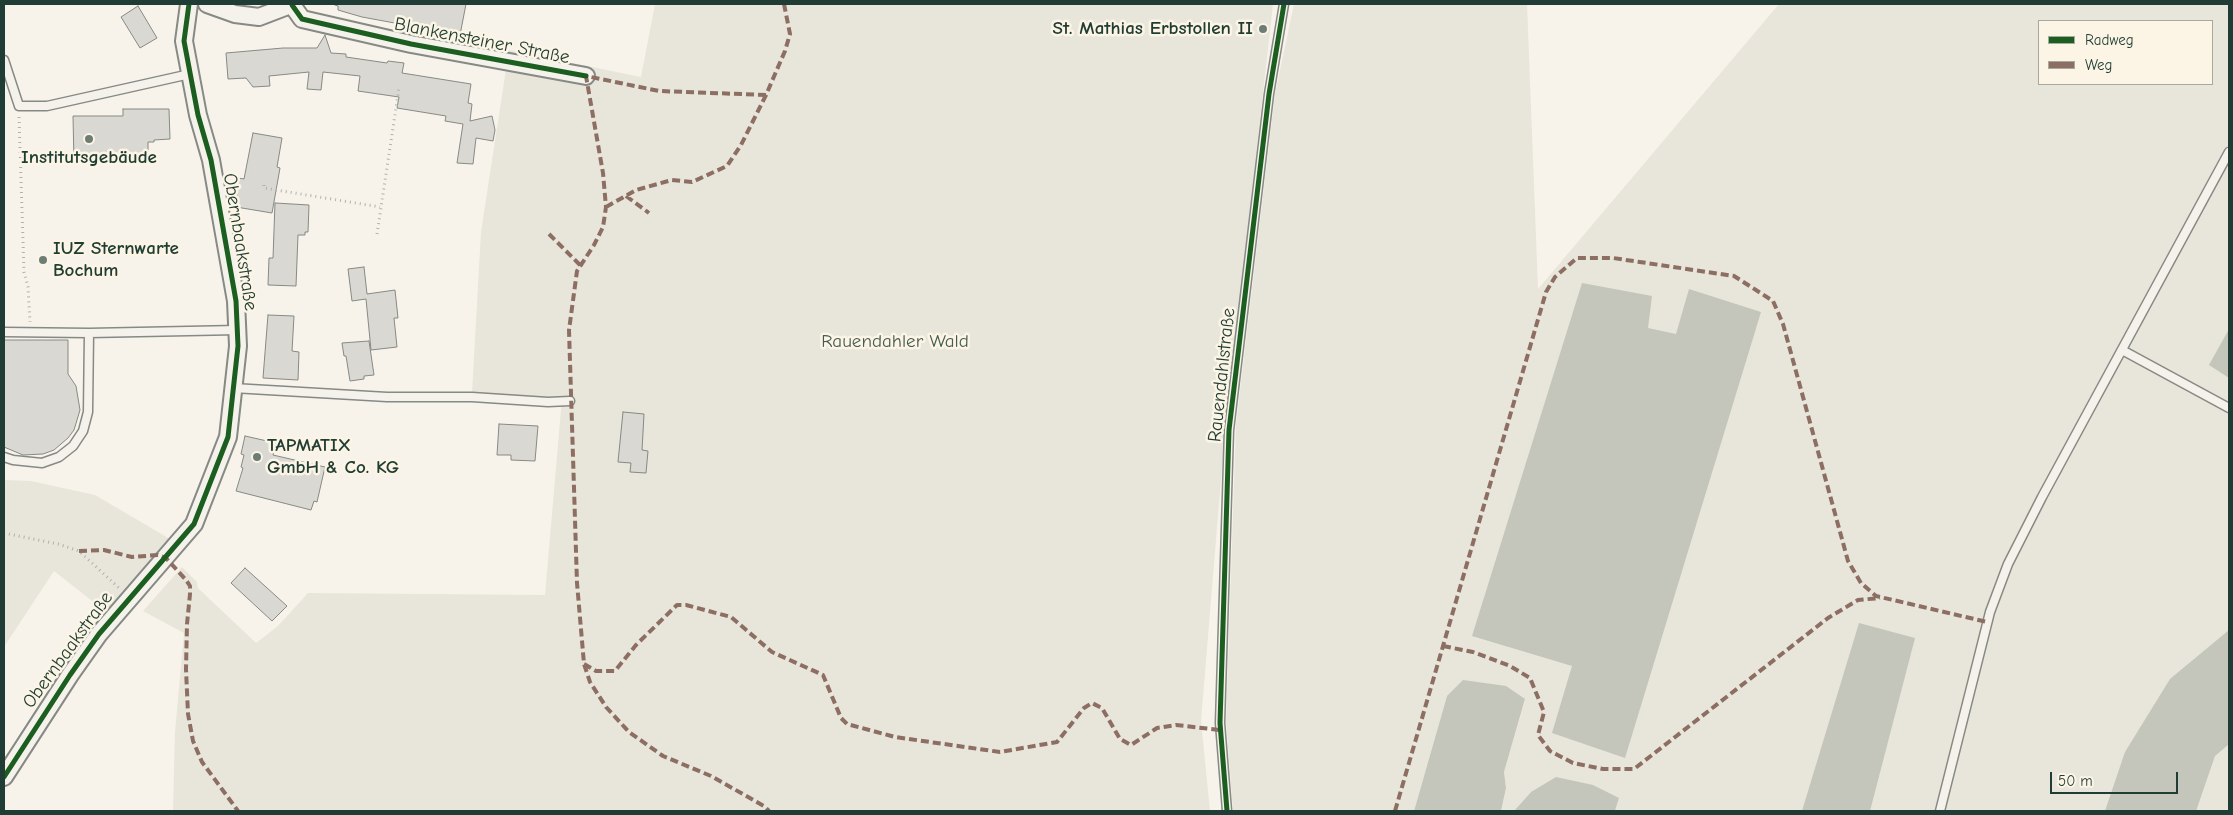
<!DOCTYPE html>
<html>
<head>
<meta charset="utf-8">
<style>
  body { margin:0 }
  #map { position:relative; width:2233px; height:815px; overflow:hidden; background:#f7f3ea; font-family:"Comic Neue",sans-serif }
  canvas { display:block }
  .frame { position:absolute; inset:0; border:5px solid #1f3d34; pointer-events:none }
  .legend { position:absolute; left:2038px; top:20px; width:175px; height:65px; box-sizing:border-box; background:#fcf5e5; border:1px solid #a4ab9e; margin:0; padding:6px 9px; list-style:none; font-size:15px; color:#1f3d34 }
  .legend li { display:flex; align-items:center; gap:10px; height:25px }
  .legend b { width:25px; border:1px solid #a4ab9e }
  .scale { position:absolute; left:2050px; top:772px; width:128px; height:22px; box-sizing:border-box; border:2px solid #1f3d34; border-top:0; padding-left:6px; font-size:15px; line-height:18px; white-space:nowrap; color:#1f3d34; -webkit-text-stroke:4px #fcf5e5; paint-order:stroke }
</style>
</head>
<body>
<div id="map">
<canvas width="2233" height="815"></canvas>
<div class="frame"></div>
<ul class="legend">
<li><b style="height:6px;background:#1b5e20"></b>Radweg</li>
<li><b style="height:6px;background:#8d6e63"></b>Weg</li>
</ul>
<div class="scale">50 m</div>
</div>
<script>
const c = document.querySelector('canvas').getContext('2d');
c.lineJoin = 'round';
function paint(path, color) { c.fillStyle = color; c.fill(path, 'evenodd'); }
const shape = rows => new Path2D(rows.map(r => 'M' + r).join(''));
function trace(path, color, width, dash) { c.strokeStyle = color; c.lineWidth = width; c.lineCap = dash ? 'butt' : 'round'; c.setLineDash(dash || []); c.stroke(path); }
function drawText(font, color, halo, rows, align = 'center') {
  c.font = font + ' "Comic Neue",sans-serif'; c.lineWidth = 5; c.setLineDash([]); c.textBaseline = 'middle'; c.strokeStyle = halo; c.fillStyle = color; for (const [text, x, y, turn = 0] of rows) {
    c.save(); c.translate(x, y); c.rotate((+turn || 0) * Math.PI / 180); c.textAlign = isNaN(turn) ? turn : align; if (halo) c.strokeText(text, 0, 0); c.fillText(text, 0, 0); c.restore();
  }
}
const green = shape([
  [655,4,1273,4,1225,431,1201,721,1210,811,173,811,175,732,184,633,143,611,182,567,197,582,198,588,256,643,278,626,308,593,545,595,562,398,472,393,481,232,509,50,641,77],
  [1294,4,1527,4,1538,289,1779,4,2229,4,2229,811,1615,811,1619,798,1531,792,1514,811,1501,811,1506,788,1504,772,1525,700,1447,696,1414,811,1233,811,1226,722,1236,425,1275,94],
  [2039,21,2212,21,2212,84,2039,84],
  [4,480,31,481,95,495,170,539,106,612,54,571,4,647]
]);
const water = shape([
  [1582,283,1652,296,1648,328,1676,334,1689,289,1761,312,1625,758,1552,733,1572,666,1472,636],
  [2229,329,2229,378,2209,365],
  [1859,623,1915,638,1870,811,1802,811],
  [2229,630,2229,744,2215,756,2196,811,2105,811,2125,752,2170,679],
  [1463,680,1506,686,1525,699,1504,772,1506,788,1501,811,1414,811,1447,696],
  [1556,777,1593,785,1619,798,1615,811,1514,811,1531,792]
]);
const building = shape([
  [332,4,466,4,460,35,362,17,338,10,338,6,332,4],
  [138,6,157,38,140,48,121,17,138,6],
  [325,35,331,53,346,54,346,57,387,63,388,61,404,63,402,73,471,84,468,103,472,104,470,121,492,116,495,130,493,141,476,138,473,164,457,163,463,124,445,121,446,116,397,108,399,97,358,91,360,76,323,72,321,90,307,89,309,72,269,76,270,86,253,87,246,78,228,79,226,53,283,48,317,48,325,35],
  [123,109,169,109,170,139,154,140,154,142,148,142,148,158,105,158,105,162,74,162,73,116,123,116,123,109],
  [253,133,282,138,277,167,280,168,272,213,236,207,238,178,244,179,253,133],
  [275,203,309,205,308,232,305,232,305,235,298,235,296,286,268,285,269,258,273,258,275,203],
  [364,267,367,294,395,290,398,318,394,318,397,347,371,350,366,299,352,301,348,269,364,267],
  [268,315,294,316,292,351,299,352,298,380,263,378,268,315],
  [4,340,68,340,68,374,76,386,80,410,74,430,68,438,54,450,43,454,23,455,4,447,4,340],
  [369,341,374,375,364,376,364,379,350,381,346,356,344,356,342,343,369,341],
  [623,412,644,414,642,450,648,451,646,473,630,472,631,463,618,462,623,412],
  [499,424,538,426,535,461,511,460,511,455,497,455,499,424],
  [245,436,276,443,273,455,325,467,317,502,314,501,311,510,236,491,243,468,241,467,244,455,241,454,245,436],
  [245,568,287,606,272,621,231,583,245,568]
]);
const path = shape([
  [19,117,24,272,28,287,30,322],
  [264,185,264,188,380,207],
  [377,234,399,88],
  [4,533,58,544,79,551,119,588]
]);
const lane = shape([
  [4,60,19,106,47,106,190,74],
  [4,332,89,333,238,330],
  [2122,350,2229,408],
  [233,388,387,397,472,397,548,402,570,401],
  [4,457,13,460,42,463,59,457,73,446,83,431,88,412,89,333],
  [1227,811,1220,723,1229,430,1269,94,1284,4],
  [1940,811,1990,612,2008,564,2042,497,2229,152]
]);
const street = shape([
  [207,4,235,14,259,17,293,4],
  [292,5,302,19,411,44,586,76],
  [4,777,70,675,99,634,194,524,228,437,238,346,236,301,211,160,198,115,184,41,189,4]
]);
const quiet = shape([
  [766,95,659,91,586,76,603,173,606,207,603,227,594,245,577,271,569,330,577,583,584,664,590,682,606,707,629,732,663,756,711,776,764,806,769,811],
  [626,196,649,213],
  [606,207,636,190,672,180,692,182,727,166,741,145,766,95,785,51,790,34,784,4],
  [549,234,580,265],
  [79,551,104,550,132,557,158,555,166,558,186,580,190,586,190,594,187,624,186,669,188,714,193,741,202,762,238,811],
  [1443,646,1473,652,1510,666,1530,678,1544,712,1538,735,1550,751,1573,763,1603,769,1634,769,1828,618,1858,600,1880,598],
  [584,664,596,671,615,671,636,645,677,605,686,605,731,617,772,652,823,675,841,718,847,724,895,737,1000,752,1057,742,1084,708,1092,703,1102,708,1120,739,1131,745,1157,728,1176,725,1220,730],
  [1395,811,1546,292,1555,277,1577,258,1613,258,1734,276,1773,301,1783,324,1848,561,1861,583,1876,596,1987,622]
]);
const cycleway = shape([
  [293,4,292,5,302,19,411,44,586,76],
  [4,777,70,675,99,634,194,524,228,437,238,346,236,301,211,160,198,115,184,41,189,4],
  [1227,811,1220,723,1229,430,1269,94,1284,4]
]);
const markers = [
  [1263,29,5,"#6b7d74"],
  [89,139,5,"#6b7d74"],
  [43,260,5,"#6b7d74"],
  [257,457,5,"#6b7d74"]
];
const poiNames = [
  ["St. Mathias Erbstollen II",1253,29,"right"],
  ["Institutsgebäude",89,158,"center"],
  ["IUZ Sternwarte",53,249],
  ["Bochum",53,271],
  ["TAPMATIX",267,446],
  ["GmbH & Co. KG",267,468]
];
const streetNames = [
  ["Blankensteiner Straße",482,41,11],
  ["Obernbaakstraße",240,242,81],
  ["Rauendahlstraße",1222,375,-84],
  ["Obernbaakstraße",68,650,-54]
];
const parkNames = [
  ["Rauendahler Wald",895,342]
];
paint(green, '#e8e5da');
paint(water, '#c4c6bb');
paint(building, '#dad8d2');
trace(building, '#868984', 1);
trace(lane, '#868984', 11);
trace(street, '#868984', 20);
trace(path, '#b0b2ad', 3, [1, 4]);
trace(lane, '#f5f2ec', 8);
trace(street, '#f5f2ec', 16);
trace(quiet, '#8d6e63', 4, [8, 4]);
trace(cycleway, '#1b5e20', 5);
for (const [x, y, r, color] of markers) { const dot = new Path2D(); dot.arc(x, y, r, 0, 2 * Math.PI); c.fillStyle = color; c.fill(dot); trace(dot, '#fcf5e5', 2); }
drawText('bold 19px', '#1f3d34', '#fcf5e5', poiNames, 'left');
drawText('19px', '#1f3d34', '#fcf5e5', streetNames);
drawText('19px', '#455c52', '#fcf5e5', parkNames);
</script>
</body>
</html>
